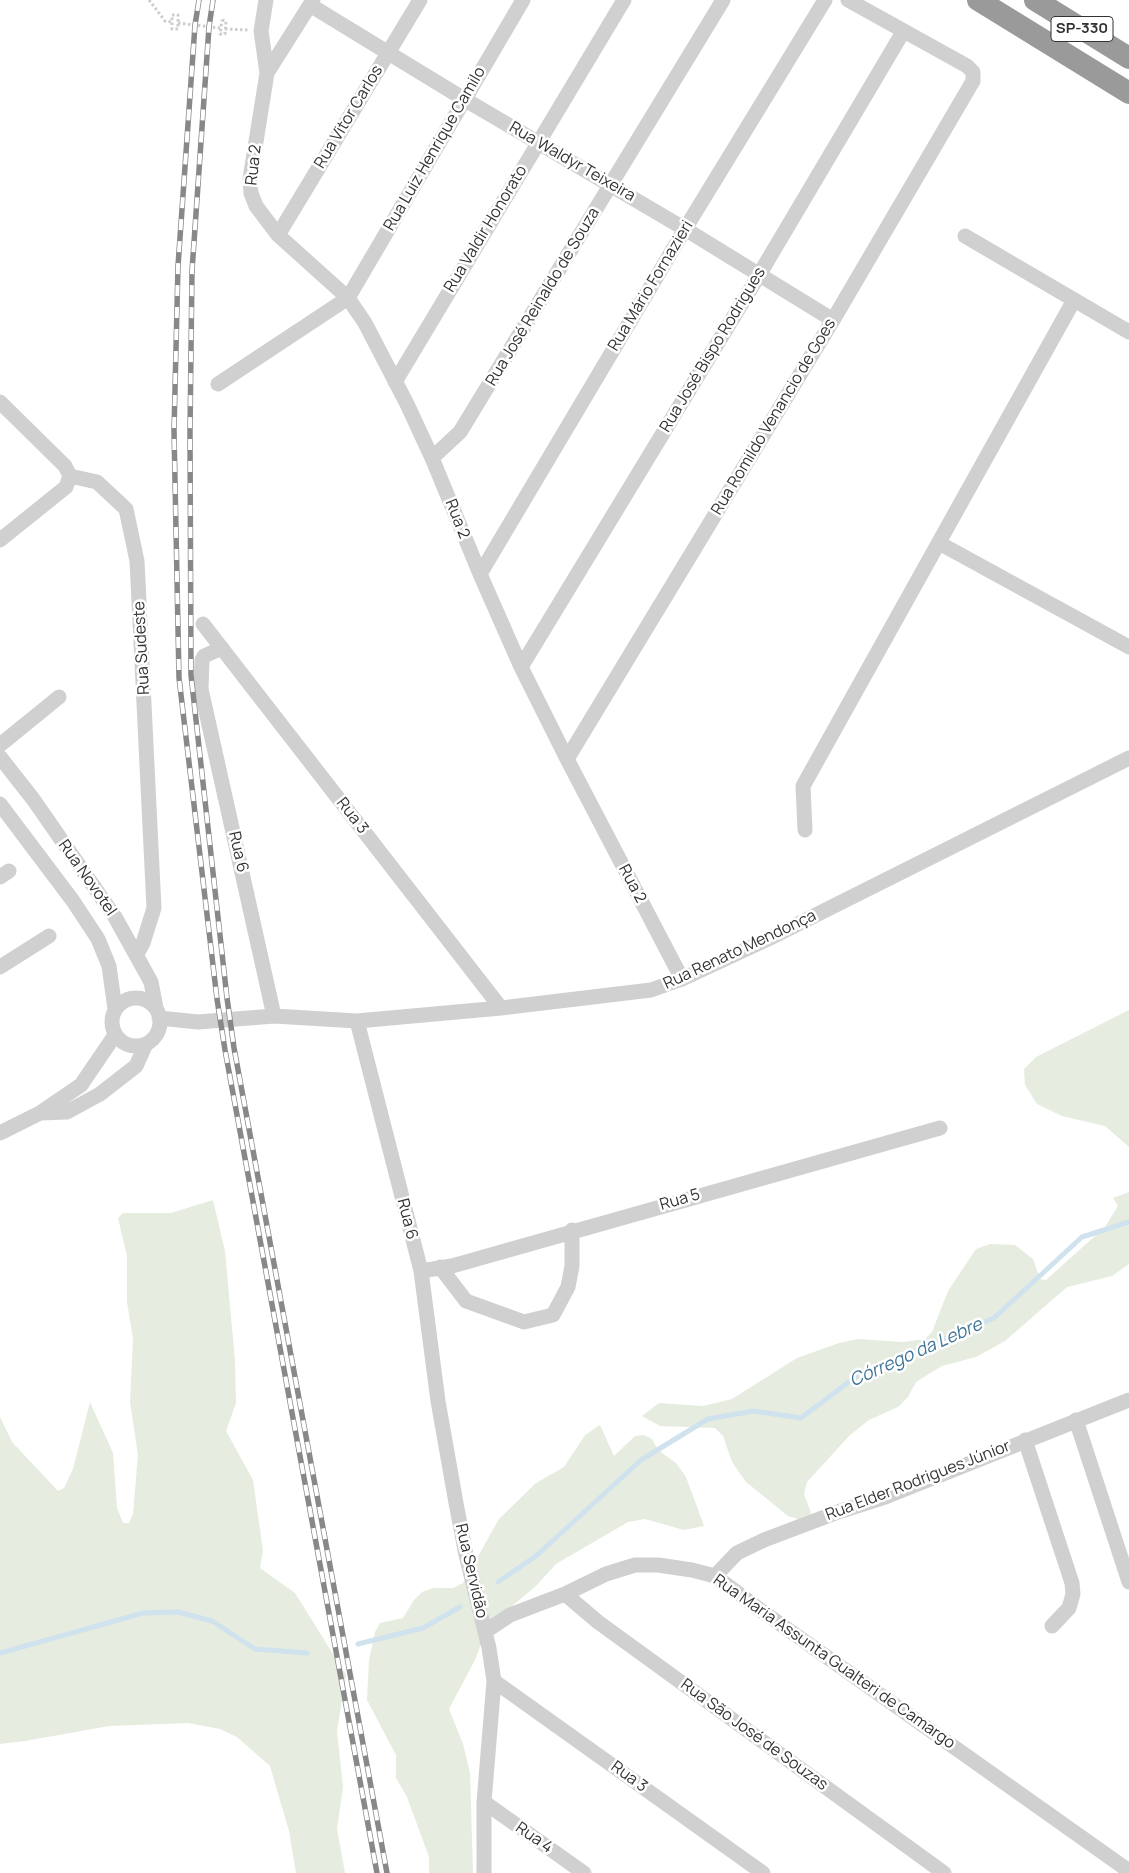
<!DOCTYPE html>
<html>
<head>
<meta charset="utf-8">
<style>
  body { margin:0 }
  canvas { display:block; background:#fff }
</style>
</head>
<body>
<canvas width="1129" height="1873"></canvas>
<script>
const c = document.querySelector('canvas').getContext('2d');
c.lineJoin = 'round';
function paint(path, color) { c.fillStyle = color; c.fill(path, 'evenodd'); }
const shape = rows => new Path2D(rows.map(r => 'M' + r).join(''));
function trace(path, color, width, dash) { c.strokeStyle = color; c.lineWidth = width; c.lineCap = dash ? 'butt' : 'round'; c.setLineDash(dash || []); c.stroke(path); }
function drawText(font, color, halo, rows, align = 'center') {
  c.font = font + ' Manrope,sans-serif'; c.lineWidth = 5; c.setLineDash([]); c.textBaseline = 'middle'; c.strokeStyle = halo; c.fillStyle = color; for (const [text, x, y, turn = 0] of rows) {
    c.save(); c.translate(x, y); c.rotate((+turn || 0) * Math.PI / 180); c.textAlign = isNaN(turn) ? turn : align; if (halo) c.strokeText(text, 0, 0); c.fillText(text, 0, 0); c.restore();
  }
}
const green = shape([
  [1129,1010,1129,1147,1105,1126,1062,1116,1037,1104,1025,1085,1024,1069,1036,1057],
  [1129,1192,1129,1264,1112,1276,1067,1287,1005,1341,976,1357,942,1366,916,1382,908,1397,898,1407,869,1420,850,1435,807,1482,804,1494,811,1513,804,1521,788,1516,746,1482,732,1462,723,1436,715,1428,660,1426,642,1416,659,1403,703,1406,732,1399,797,1358,839,1343,858,1339,903,1342,925,1339,932,1332,948,1291,976,1249,990,1244,1015,1245,1033,1259,1040,1279,1046,1280,1105,1227,1118,1206,1113,1198],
  [213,1200,225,1251,235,1361,236,1403,226,1431,253,1480,263,1551,260,1568,295,1593,346,1675,337,1731,343,1787,337,1829,345,1873,296,1873,289,1831,270,1766,237,1737,220,1729,188,1723,109,1726,25,1741,0,1744,0,1417,12,1442,58,1491,64,1488,73,1469,90,1402,113,1453,117,1508,123,1523,129,1523,133,1514,138,1455,130,1402,133,1339,127,1302,127,1256,118,1218,123,1213,171,1213],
  [600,1425,614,1456,635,1436,644,1435,652,1439,658,1450,676,1463,686,1477,704,1526,684,1530,645,1519,628,1522,556,1564,536,1586,488,1626,475,1660,449,1709,463,1744,470,1773,473,1873,429,1873,429,1857,407,1797,396,1778,396,1755,367,1700,369,1660,375,1632,380,1623,403,1618,414,1600,422,1592,433,1588,453,1588,463,1583,499,1519,536,1483,564,1467,585,1435]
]);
const stream = shape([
  [498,1582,536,1556,641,1460,708,1419,754,1411,801,1418,857,1376,994,1318,1082,1237,1129,1222],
  [358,1644,423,1628,460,1607],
  [0,1653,143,1613,178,1612,212,1621,255,1649,307,1653]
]);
const path = shape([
  [149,0,165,21,172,22],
  [172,15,178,15,178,29,172,29,172,15],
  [222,20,226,21,225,34,220,34,222,20],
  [178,23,220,28],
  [225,29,248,30]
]);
const minor = shape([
  [266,0,261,31,267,73,250,179,251,193,256,206,278,235,348,298,365,323,407,404,432,458,480,574,521,667,567,759,682,979],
  [310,5,464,99,685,229,833,320],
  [267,73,313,0],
  [278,235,420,0],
  [965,236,1129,332],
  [395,382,624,0],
  [218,384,348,298,523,0],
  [0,402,65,466,70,476],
  [432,458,460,432,723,0],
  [70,476,97,482,126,509,137,561,154,908,143,943,137,954],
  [0,540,66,487,70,476],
  [939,543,1129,647],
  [480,574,685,229,825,0],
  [203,624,501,1008],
  [222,648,204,656,202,660,201,689,274,1016],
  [521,667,759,275,903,32],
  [0,745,59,697],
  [0,757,33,799,115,917,151,982,156,1008],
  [567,759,833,320,973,81,973,72,967,66,848,0],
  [0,804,73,901,98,939,109,966,115,1009],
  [805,830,803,786,1074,300],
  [0,877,9,871],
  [0,967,49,936],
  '112 1022a24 24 0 1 1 48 0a24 24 0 1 1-48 0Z',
  [159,1018,198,1022,274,1016,357,1021,501,1008,651,990,682,979,768,939,1129,758],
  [357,1021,421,1271,438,1401,456,1503,466,1555,489,1648,494,1681,484,1802,484,1873],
  [40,1113,67,1112,100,1094,136,1066,146,1044],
  [0,1133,40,1113,81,1085,115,1035],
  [440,1267,466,1301,524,1322,553,1315,568,1287,572,1266,572,1230],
  [421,1271,452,1266,940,1128],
  [1076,1420,1129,1582],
  [1025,1440,1072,1583,1073,1594,1069,1608,1052,1626],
  [715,1576,737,1553,764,1540,838,1512,885,1497,1129,1400],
  [565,1594,598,1622,944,1873],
  [486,1631,510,1615,565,1594,606,1574,635,1565,658,1565,692,1570,715,1576,759,1609,1129,1871],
  [494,1681,763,1873],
  [484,1802,584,1873]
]);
const highway = shape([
  [978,0,1129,93],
  [1035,0,1129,58]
]);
const rail = shape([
  [199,0,195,25,178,266,174,431,179,678,217,999,225,1050,377,1873],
  [213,0,209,27,192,271,190,432,191,675,227,998,234,1048,387,1873]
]);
const shields = [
  [1082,29,62]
];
const shieldNames = [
  ["SP-330",1082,29]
];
const streetNames = [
  ["Rua Vitor Carlos",349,117,-59],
  ["Rua Luiz Henrique Camilo",435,149,-60],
  ["Rua Waldyr Teixeira",572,162,30],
  ["Rua 2",254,165,-84],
  ["Rua Valdir Honorato",486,229,-59],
  ["Rua Mário Fornazieri",651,286,-59],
  ["Rua José Reinaldo de Souza",543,297,-59],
  ["Rua José Bispo Rodrigues",713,350,-59],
  ["Rua Romildo Venancio de Goes",774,417,-59],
  ["Rua 2",457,519,68],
  ["Rua Sudeste",142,648,-93],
  ["Rua 3",352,816,52],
  ["Rua 6",238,852,77],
  ["Rua Novotel",87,878,55],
  ["Rua 2",632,884,62],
  ["Rua Renato Mendonça",740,950,-25],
  ["Rua 5",680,1200,-16],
  ["Rua 6",407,1219,76],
  ["Rua Elder Rodrigues Júnior",918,1481,-21],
  ["Rua Servidão",471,1571,77],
  ["Rua Maria Assunta Gualteri de Camargo",834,1662,35],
  ["Rua São José de Souzas",754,1735,36],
  ["Rua 3",629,1777,36],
  ["Rua 4",534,1838,35]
];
const waterNames = [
  ["Córrego da Lebre",916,1353,-24]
];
paint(green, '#e6ecdf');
trace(stream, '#cfe2ee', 5);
trace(path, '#cdcdcd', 3, [2.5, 2.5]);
trace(minor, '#d0d0d0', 15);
trace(highway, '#9a9a9a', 22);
trace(rail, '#888', 5.5);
trace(rail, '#fff', 4, [11]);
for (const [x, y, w] of shields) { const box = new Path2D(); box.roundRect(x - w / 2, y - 12.5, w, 25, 4); c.fillStyle = '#fff'; c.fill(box); trace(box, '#333', 1); }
drawText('bold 15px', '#333', null, shieldNames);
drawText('16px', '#333', '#fff', streetNames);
drawText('italic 18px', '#3f7597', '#fff', waterNames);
</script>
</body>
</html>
